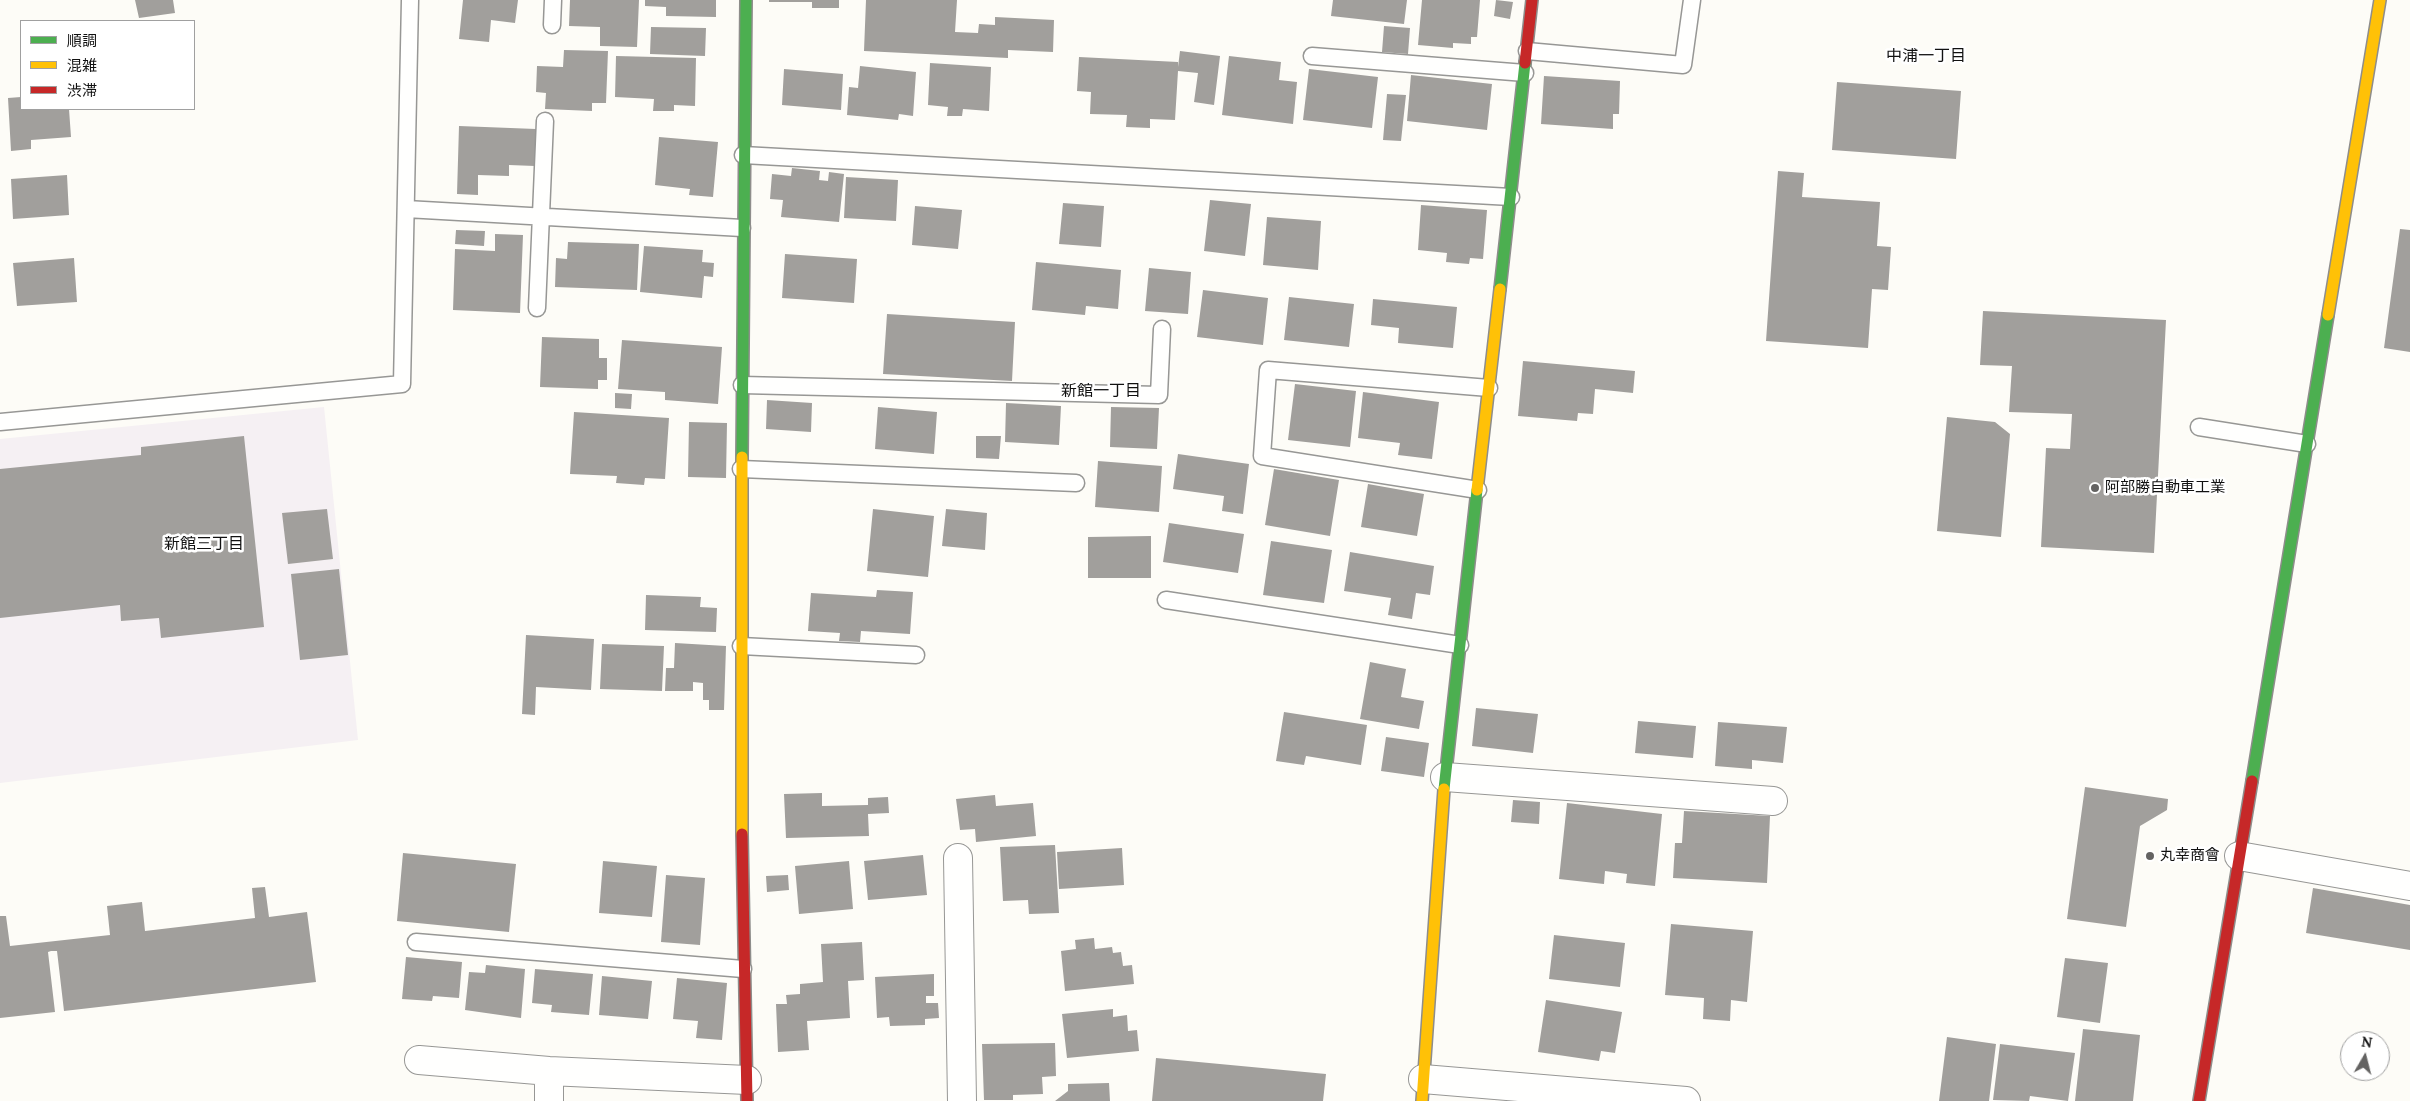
<!DOCTYPE html>
<html>
<head>
<meta charset="utf-8">
<style>
  body { margin:0 }
  #map { position:relative; width:2410px; height:1101px; overflow:hidden; background:#fdfcf7; font-family:Lora,"Noto Sans JP",serif }
  canvas { display:block }
  .legend { position:absolute; left:20px; top:20px; width:175px; height:90px; box-sizing:border-box; background:#fff; border:1px solid #a0a0a0; margin:0; padding:6px 9px; list-style:none; font-size:15px; color:#111 }
  .legend li { display:flex; align-items:center; gap:10px; height:25px }
  .legend b { width:25px; border:1px solid #a0a0a0 }
  .north { position:absolute; left:2340px; top:1031px; width:50px; height:50px; box-sizing:border-box; background:#fff; border:1px solid #a0a0a0; border-radius:50%; rotate:8deg; font-size:14px; font-weight:700; line-height:20px; text-align:center; color:#111 }
  .north::after { content:''; display:block; margin:auto; width:18px; height:22px; background:#646362; clip-path:polygon(50% 0,100% 100%,50% 72%,0 100%) }
</style>
</head>
<body>
<div id="map">
<canvas width="2410" height="1101"></canvas>
<ul class="legend">
<li><b style="height:6px;background:#4caf50"></b>順調</li>
<li><b style="height:6px;background:#ffc107"></b>混雑</li>
<li><b style="height:6px;background:#c62828"></b>渋滞</li>
</ul>
<div class="north">N</div>
</div>
<script>
const c = document.querySelector('canvas').getContext('2d');
c.lineJoin = 'round';
function paint(path, color) { c.fillStyle = color; c.fill(path, 'evenodd'); }
const shape = rows => new Path2D(rows.map(r => 'M' + r).join(''));
function trace(path, color, width, dash) { c.strokeStyle = color; c.lineWidth = width; c.lineCap = dash ? 'butt' : 'round'; c.setLineDash(dash || []); c.stroke(path); }
function drawText(font, color, halo, rows, align = 'center') {
  c.font = font + ' Lora,"Noto Sans JP",serif'; c.lineWidth = 5; c.setLineDash([]); c.textBaseline = 'middle'; c.strokeStyle = halo; c.fillStyle = color; for (const [text, x, y, turn = 0] of rows) {
    c.save(); c.translate(x, y); c.rotate((+turn || 0) * Math.PI / 180); c.textAlign = isNaN(turn) ? turn : align; if (halo) c.strokeText(text, 0, 0); c.fillText(text, 0, 0); c.restore();
  }
}
const industrial = shape([
  [324,407,358,740,0,783,0,439]
]);
const building = shape([
  [135,0,173,0,175,13,139,18],
  [463,0,518,0,515,23,491,20,489,42,459,39],
  [570,0,639,0,637,47,600,46,600,27,569,26],
  [645,0,716,0,716,17,666,16,666,7,645,6],
  [769,0,839,0,839,8,812,8,812,2,769,2],
  [866,0,957,0,955,32,978,33,979,24,995,25,995,17,1054,20,1053,52,1008,50,1008,58,864,51],
  [1333,0,1407,0,1404,24,1331,16],
  [1422,0,1480,0,1477,37,1471,37,1471,44,1453,43,1453,48,1418,45],
  [1496,0,1513,2,1510,19,1494,16],
  [1384,26,1410,28,1408,54,1382,52],
  [651,27,706,28,705,56,650,54],
  [564,50,608,51,606,103,592,103,592,111,545,109,546,93,536,92,537,66,563,67],
  [1180,51,1220,56,1214,105,1194,102,1198,73,1178,71,1175,120,1150,119,1150,128,1126,127,1127,115,1090,114,1091,92,1077,91,1079,57,1178,62,1178,67],
  [616,56,696,58,695,106,674,105,674,111,653,111,654,99,615,97],
  [1229,56,1281,62,1279,80,1297,82,1293,124,1222,115],
  [930,63,991,67,989,111,963,109,962,116,947,116,948,107,928,105],
  [860,66,916,72,913,116,899,114,898,120,847,115,849,87,858,88],
  [784,69,843,74,841,110,782,105],
  [1309,69,1378,77,1372,128,1303,120],
  [1411,75,1492,84,1487,130,1407,121],
  [1544,76,1620,81,1619,114,1613,114,1613,129,1541,124],
  [1837,82,1961,91,1956,159,1832,150],
  [1387,94,1406,95,1401,141,1383,140],
  [21,97,21,109,69,109,71,137,31,140,31,149,11,151,8,98],
  [459,126,536,129,535,166,509,165,509,176,478,175,478,195,457,194],
  [659,137,718,142,713,197,689,195,690,189,655,185],
  [792,168,820,171,819,180,828,181,829,172,844,174,839,222,781,217,783,200,770,199,772,174,791,176],
  [1778,171,1804,173,1802,197,1880,202,1877,246,1891,247,1888,290,1872,289,1868,348,1766,341],
  [67,175,69,215,13,219,11,179],
  [846,177,898,180,896,221,844,218],
  [1210,200,1251,204,1245,256,1204,251],
  [1063,203,1104,206,1101,247,1059,244],
  [1421,205,1487,210,1483,259,1470,258,1469,264,1446,262,1447,253,1418,250],
  [915,206,962,210,958,249,912,245],
  [1267,217,1321,221,1318,270,1263,265],
  [2400,229,2410,230,2410,352,2384,348],
  [456,230,485,231,484,246,455,244],
  [495,234,523,235,520,313,453,310,455,249,495,251],
  [568,242,639,244,637,290,555,287,556,258,567,259],
  [644,246,703,250,702,262,714,263,713,277,704,276,702,298,640,292],
  [785,254,857,259,854,303,782,298],
  [74,258,77,302,17,306,13,263],
  [1036,262,1121,270,1118,309,1086,306,1085,315,1032,310],
  [1149,268,1191,272,1188,314,1145,311],
  [1203,290,1268,298,1263,345,1197,337],
  [1289,297,1354,304,1349,347,1284,340],
  [1373,299,1457,307,1453,348,1398,343,1399,328,1371,325],
  [1983,311,2166,320,2154,553,2041,547,2046,448,2070,449,2072,414,2009,412,2012,366,1980,365],
  [887,314,1015,322,1012,381,883,374],
  [542,337,599,339,599,358,607,358,607,380,598,380,598,389,540,387],
  [622,340,722,347,718,404,665,400,665,392,618,389],
  [1523,361,1635,371,1633,393,1595,389,1593,414,1578,413,1577,421,1518,416],
  [1295,384,1356,391,1350,447,1288,440],
  [1363,392,1439,402,1432,459,1398,455,1400,443,1358,438],
  [615,393,632,394,631,409,615,408],
  [767,400,812,403,811,432,766,429],
  [1006,403,1061,406,1059,445,1005,442],
  [878,407,937,412,934,454,875,449],
  [1111,407,1159,408,1157,449,1110,447],
  [574,412,669,418,665,479,645,478,644,485,616,483,617,476,570,474],
  [1947,417,1995,422,2010,434,2001,537,1937,531],
  [689,422,727,423,726,478,688,477],
  [244,436,264,627,161,638,159,618,121,621,120,605,0,618,0,469,141,455,141,447],
  [976,436,1001,436,999,459,976,458],
  [1178,454,1249,464,1243,514,1222,511,1224,496,1173,489],
  [1098,461,1162,466,1159,512,1095,507],
  [1274,469,1339,480,1330,536,1265,525],
  [1368,484,1424,494,1417,536,1361,527],
  [327,509,333,559,288,564,282,513],
  [873,509,934,516,928,577,867,571],
  [946,509,987,513,985,550,942,546],
  [1169,523,1244,534,1238,573,1163,562],
  [1151,536,1151,578,1088,578,1088,537],
  [1271,541,1332,550,1324,603,1263,595],
  [1350,552,1434,566,1430,595,1416,593,1412,619,1388,615,1391,598,1344,591],
  [339,569,348,655,300,660,291,574],
  [877,590,913,592,910,634,861,631,860,642,839,641,840,633,808,631,811,593,876,597],
  [646,595,701,597,700,607,717,608,716,632,645,630],
  [526,635,594,639,591,690,536,687,535,715,522,714],
  [675,643,726,646,724,710,709,710,709,700,703,700,703,683,693,682,693,691,665,691,666,668,674,668],
  [602,644,664,646,662,691,600,689],
  [1370,662,1406,669,1401,697,1424,701,1419,729,1360,719],
  [1476,708,1538,714,1533,753,1472,746],
  [1284,712,1367,725,1361,765,1306,756,1304,765,1276,761],
  [1638,721,1696,726,1693,758,1635,753],
  [1718,722,1787,727,1783,763,1752,760,1752,769,1715,766],
  [1386,737,1429,743,1424,777,1381,771],
  [2085,787,2168,799,2167,810,2140,826,2126,927,2067,919],
  [822,793,822,806,868,805,868,798,888,797,889,813,868,814,869,836,786,838,784,794],
  [995,795,996,806,1033,803,1036,836,976,842,975,829,960,830,956,799],
  [1513,800,1540,802,1539,824,1511,822],
  [1567,803,1662,814,1655,886,1626,883,1627,874,1605,871,1604,884,1559,879],
  [1684,811,1770,816,1767,883,1673,878,1675,843,1682,843],
  [1055,845,1059,913,1029,914,1028,900,1003,901,1000,847],
  [1122,848,1124,885,1059,889,1057,852],
  [403,853,516,864,509,932,397,921],
  [923,855,927,895,868,900,864,861],
  [603,861,657,866,652,917,599,913],
  [849,861,853,909,799,914,795,866],
  [666,875,705,878,700,945,661,942],
  [788,875,789,890,767,892,766,876],
  [265,887,269,917,307,912,316,982,64,1011,57,951,51,951,48,952,55,1012,0,1018,0,916,6,916,10,946,110,935,107,906,142,902,145,931,255,918,252,888],
  [2313,888,2410,905,2410,950,2306,933],
  [1671,924,1753,931,1747,1002,1731,1000,1730,1021,1703,1019,1704,998,1665,995],
  [1554,935,1625,943,1620,987,1549,979],
  [1094,938,1095,949,1112,947,1113,953,1121,952,1123,966,1132,965,1134,984,1065,991,1061,951,1076,949,1075,940],
  [862,942,864,980,848,981,850,1018,807,1021,809,1050,778,1052,776,1004,787,1004,786,995,800,994,800,984,823,982,821,944],
  [406,957,462,962,459,998,433,996,432,1001,402,999],
  [2065,958,2108,963,2100,1023,2057,1017],
  [486,965,525,969,521,1018,465,1010,469,972,485,973],
  [535,969,593,974,589,1015,551,1012,552,1005,532,1003],
  [934,974,934,996,926,996,926,1003,938,1003,939,1018,925,1019,925,1025,890,1026,889,1017,877,1018,875,977],
  [602,976,652,981,648,1019,599,1015],
  [677,978,727,983,722,1040,696,1038,698,1021,673,1019],
  [1546,1000,1622,1012,1615,1053,1601,1051,1599,1061,1538,1052],
  [1113,1009,1113,1017,1127,1015,1128,1031,1137,1030,1139,1051,1067,1058,1062,1014],
  [2083,1029,2140,1035,2133,1101,2075,1101],
  [1947,1037,1996,1044,1989,1101,1939,1101],
  [1055,1043,1056,1076,1042,1077,1043,1094,1013,1095,1013,1100,984,1100,982,1044],
  [2000,1044,2075,1053,2068,1101,2030,1096,2029,1101,1993,1100],
  [1156,1058,1326,1074,1323,1101,1152,1101],
  [1109,1083,1110,1101,1055,1101,1068,1091,1068,1084]
]);
const lane = shape([
  [552,25,553,0],
  [1527,51,1683,65,1692,0],
  [1312,56,1525,73],
  [743,155,1511,197],
  [406,209,742,228],
  [537,308,545,121],
  [742,385,1159,395,1162,329],
  [0,422,402,384,410,0],
  [2199,427,2307,444],
  [741,469,1076,483],
  [1478,490,1262,456,1268,370,1489,388],
  [1166,600,1460,645],
  [741,646,916,655],
  [416,942,743,969]
]);
const street = shape([
  [1445,777,1773,801],
  [2239,856,2410,886],
  [958,858,962,1101],
  [419,1060,549,1071,747,1080],
  [549,1071,549,1101],
  [1423,1079,1686,1101]
]);
const fast = shape([
  [1500,289,1525,63],
  [742,457,746,0],
  [2252,781,2328,315],
  [1444,789,1477,490]
]);
const slow = shape([
  [2328,315,2380,0],
  [742,457,742,834],
  [1477,490,1500,289],
  [1422,1101,1444,789]
]);
const jam = shape([
  [1525,63,1532,0],
  [742,834,747,1101],
  [2199,1101,2252,781]
]);
const markers = [
  [2095,488,5,"#646362"],
  [2150,856,5,"#646362"]
];
const poiNames = [
  ["阿部勝自動車工業",2105,488],
  ["丸幸商會",2160,856]
];
const neighbourhoodNames = [
  ["中浦一丁目",1926,56],
  ["新館一丁目",1101,391],
  ["新館三丁目",204,544]
];
paint(industrial, '#f5f0f3');
paint(building, '#a19f9c');
trace(lane, '#979795', 19);
trace(street, '#979795', 30);
trace(fast, '#8e8d8b', 14);
trace(slow, '#8e8d8b', 14);
trace(jam, '#8e8d8b', 14);
trace(lane, '#fffffe', 16);
trace(street, '#fffffe', 28);
trace(fast, '#4caf50', 11);
trace(slow, '#ffc107', 11);
trace(jam, '#c62828', 11);
for (const [x, y, r, color] of markers) { const dot = new Path2D(); dot.arc(x, y, r, 0, 2 * Math.PI); c.fillStyle = color; c.fill(dot); trace(dot, '#fff', 2); }
drawText('15px', '#111', '#fff', poiNames, 'left');
drawText('16px', '#111', '#fff', neighbourhoodNames);
</script>
</body>
</html>
